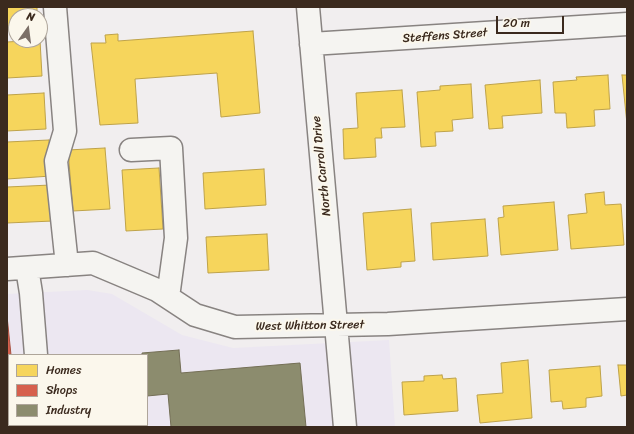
<!DOCTYPE html>
<html>
<head>
<meta charset="utf-8">
<style>
  body { margin:0 }
  #map { position:relative; width:634px; height:434px; overflow:hidden; background:#f1eeef; font-family:Sriracha,sans-serif }
  canvas { display:block }
  .frame { position:absolute; inset:0; border:8px solid #3b2a1e; pointer-events:none }
  .legend { position:absolute; left:8px; top:354px; width:140px; height:72px; box-sizing:border-box; background:#fbf7ec; border:1px solid #aea59a; margin:0; padding:5px 7px; list-style:none; font-size:12px; color:#3b2a1e }
  .legend li { display:flex; align-items:center; gap:8px; height:20px }
  .legend b { width:20px; border:1px solid #aea59a }
  .north { position:absolute; left:8px; top:8px; width:40px; height:40px; box-sizing:border-box; background:#fbf7ec; border:1px solid #aea59a; border-radius:50%; rotate:14deg; font-size:11px; font-weight:700; line-height:16px; text-align:center; color:#3b2a1e }
  .north::after { content:''; display:block; margin:auto; width:14px; height:18px; background:#7b6f67; clip-path:polygon(50% 0,100% 100%,50% 72%,0 100%) }
  .scale { position:absolute; left:496px; top:16px; width:68px; height:18px; box-sizing:border-box; border:2px solid #3b2a1e; border-top:0; padding-left:5px; font-size:12px; line-height:14px; white-space:nowrap; color:#3b2a1e; -webkit-text-stroke:3px #fbf7ec; paint-order:stroke }
</style>
</head>
<body>
<div id="map">
<canvas width="634" height="434"></canvas>
<div class="frame"></div>
<ul class="legend">
<li><b style="height:11px;background:#f6d55c"></b>Homes</li>
<li><b style="height:11px;background:#d6604d"></b>Shops</li>
<li><b style="height:11px;background:#8c8c6e"></b>Industry</li>
</ul>
<div class="north">N</div>
<div class="scale">20 m</div>
</div>
<script>
const c = document.querySelector('canvas').getContext('2d');
c.lineJoin = 'round';
function paint(path, color) { c.fillStyle = color; c.fill(path, 'evenodd'); }
const shape = rows => new Path2D(rows.map(r => 'M' + r).join(''));
function trace(path, color, width, dash) { c.strokeStyle = color; c.lineWidth = width; c.lineCap = dash ? 'butt' : 'round'; c.setLineDash(dash || []); c.stroke(path); }
function drawText(font, color, halo, rows, align = 'center') {
  c.font = font + ' Sriracha,sans-serif'; c.lineWidth = 4; c.setLineDash([]); c.textBaseline = 'middle'; c.strokeStyle = halo; c.fillStyle = color; for (const [text, x, y, turn = 0] of rows) {
    c.save(); c.translate(x, y); c.rotate((+turn || 0) * Math.PI / 180); c.textAlign = isNaN(turn) ? turn : align; if (halo) c.strokeText(text, 0, 0); c.fillText(text, 0, 0); c.restore();
  }
}
const built = shape([
  [87,290,112,294,182,335,233,348,389,340,395,427,7,427,7,294],
  [9,355,147,355,147,425,9,425]
]);
const homes = shape([
  [7,7,37,7,37,16,16,16,16,25,7,26,7,7],
  [253,31,260,113,221,117,217,73,135,79,138,123,100,125,91,43,106,43,105,35,118,34,118,41,253,31],
  [40,40,42,76,7,78,7,42,40,40],
  [608,75,610,109,594,110,595,126,567,128,566,113,555,113,553,82,577,80,576,77,608,75],
  [622,75,627,75,627,124,622,75],
  [540,80,542,113,502,116,503,128,489,129,485,85,540,80],
  [471,84,473,118,452,120,453,131,435,132,436,146,421,147,417,92,440,90,440,86,471,84],
  [402,90,405,127,381,128,382,138,375,138,376,157,344,159,343,129,358,128,356,93,402,90],
  [44,93,46,129,7,131,7,95,44,93],
  [49,140,51,176,7,179,7,142,49,140],
  [105,148,110,209,73,211,68,150,105,148],
  [159,168,163,229,126,231,122,170,159,168],
  [264,169,266,205,205,209,203,173,264,169],
  [51,185,53,221,7,223,7,187,51,185],
  [604,192,605,205,621,204,624,245,571,249,568,215,587,213,585,194,604,192],
  [554,202,558,250,501,255,498,218,504,217,503,206,554,202],
  [411,209,415,261,401,262,401,267,367,270,363,213,411,209],
  [485,219,488,256,433,260,431,223,485,219],
  [267,234,269,270,208,273,206,237,267,234],
  [528,360,532,418,480,423,477,395,503,393,501,363,528,360],
  [618,365,627,365,627,395,621,396,618,365],
  [600,366,602,396,586,398,586,407,563,409,562,401,551,402,549,370,600,366],
  [442,375,443,379,456,378,458,411,404,415,402,382,424,381,424,376,442,375]
]);
const shops = shape([
  [7,316,11,355,9,355,9,390,7,390,7,316]
]);
const industry = shape([
  [179,350,181,373,300,363,306,427,171,427,168,394,147,396,147,355,142,355,142,353,179,350]
]);
const minor = shape([
  [55,7,65,131,56,161,67,265],
  [308,7,345,427],
  [311,44,627,24],
  [131,150,171,148,176,238,168,297],
  [27,268,31,293,36,355],
  [7,269,93,263,157,290,195,315,235,327,388,324,627,309],
  [42,425,43,427]
]);
const streetNames = [
  ["Steffens Street",445,36,-4],
  ["North Carroll Drive",322,166,-96],
  ["West Whitton Street",310,326,-1]
];
paint(built, '#ece7f1');
paint(homes, '#f6d55c');
trace(homes, '#bea249', 1);
paint(shops, '#d6604d');
trace(shops, '#a8503f', 1);
paint(industry, '#8c8c6e');
trace(industry, '#746f56', 1);
trace(minor, '#888381', 25);
trace(minor, '#f5f4f1', 22);
drawText('12px', '#3b2a1e', '#fbf7ec', streetNames);
</script>
</body>
</html>
